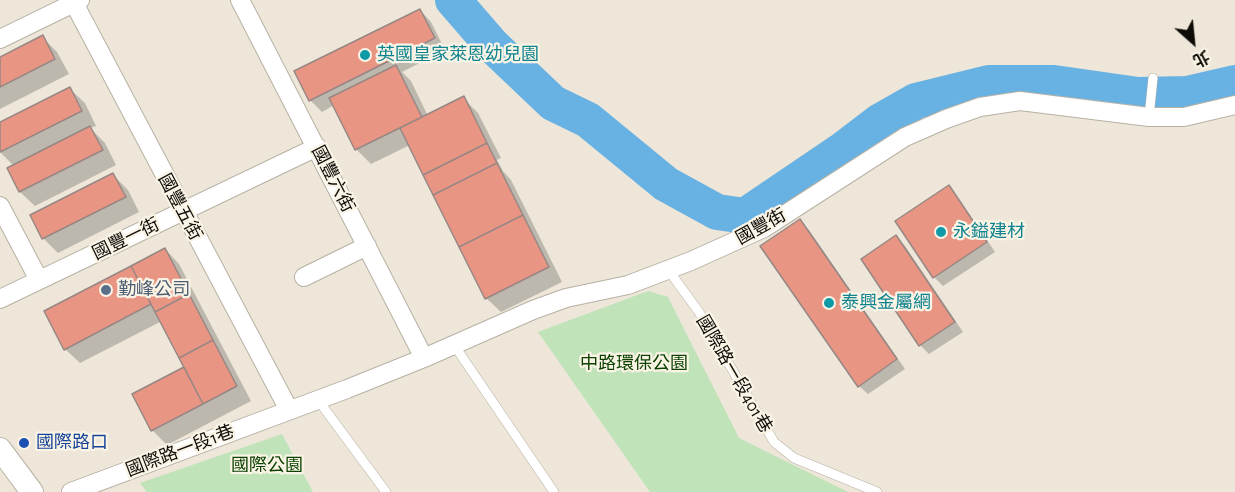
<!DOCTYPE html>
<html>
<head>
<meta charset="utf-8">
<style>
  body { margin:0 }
  #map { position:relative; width:1235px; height:492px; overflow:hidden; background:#ede6d9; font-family:"Alegreya Sans","Noto Sans TC",sans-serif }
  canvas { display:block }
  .north { position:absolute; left:1163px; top:12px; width:60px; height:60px; -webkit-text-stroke:4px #faf4e6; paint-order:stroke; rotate:153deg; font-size:16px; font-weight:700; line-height:24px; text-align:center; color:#0e0c07 }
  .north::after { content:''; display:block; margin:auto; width:21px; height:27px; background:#0e0c07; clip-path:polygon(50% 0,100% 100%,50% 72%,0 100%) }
</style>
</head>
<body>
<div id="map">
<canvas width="1235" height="492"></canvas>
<div class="north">北</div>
</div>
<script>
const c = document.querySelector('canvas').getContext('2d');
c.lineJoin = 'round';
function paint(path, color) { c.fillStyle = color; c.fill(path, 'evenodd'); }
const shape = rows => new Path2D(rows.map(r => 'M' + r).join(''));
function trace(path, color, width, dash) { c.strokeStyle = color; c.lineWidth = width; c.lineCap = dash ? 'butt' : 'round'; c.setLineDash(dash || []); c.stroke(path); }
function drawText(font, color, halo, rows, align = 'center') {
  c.font = font + ' "Alegreya Sans","Noto Sans TC",sans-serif'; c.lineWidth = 4.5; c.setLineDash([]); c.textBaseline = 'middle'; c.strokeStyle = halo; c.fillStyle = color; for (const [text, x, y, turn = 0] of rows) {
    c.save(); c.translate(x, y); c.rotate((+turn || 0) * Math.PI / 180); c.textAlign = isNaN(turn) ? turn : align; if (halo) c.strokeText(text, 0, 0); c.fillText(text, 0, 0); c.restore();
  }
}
const green = shape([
  [648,291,668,297,739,438,848,492,650,492,538,332],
  [282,434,313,492,147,492,140,483]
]);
const shadow = shape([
  [420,10,431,22,445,50,402,72,411,81,428,116,463,98,478,113,501,158,497,160,503,171,511,180,562,282,501,312,486,298,410,145,371,164,356,149,334,105,322,112,310,100],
  [42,37,57,52,69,74,0,109,0,59],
  [70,89,85,103,96,126,90,128,105,143,116,165,35,206,20,192,9,169,14,166,0,152,0,124],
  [113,175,128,190,139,212,58,253,43,238],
  [949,187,957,196,995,252,943,286,934,277,897,222],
  [800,221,809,230,905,369,868,394,859,386],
  [896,237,905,246,963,332,929,354,920,345,863,259],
  [165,249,179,264,251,401,167,445,152,430,186,367,162,321,80,363,65,349]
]);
const river = shape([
  [453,0,492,45,553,103,588,120,666,184,717,212,745,216,841,151,879,122,916,101,989,83,1054,83,1138,95,1187,94,1235,83]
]);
const building = shape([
  [420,9,435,38,309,101,294,71,420,9],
  [43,35,55,59,0,87,0,57,43,35],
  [396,65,422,117,355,150,329,98,396,65],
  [70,87,82,111,0,152,0,122,70,87],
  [464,96,487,143,423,175,400,128,464,96],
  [90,126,103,150,19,192,7,168,90,126],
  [487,143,497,163,433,195,423,175,487,143],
  [497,163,523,215,459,247,433,195,497,163],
  [113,173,126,197,42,239,30,215,113,173],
  [949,185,987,242,933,278,895,221,949,185],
  [523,215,549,267,485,299,459,247,523,215],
  [800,219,897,359,858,387,760,246,800,219],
  [896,235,955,322,919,346,861,259,896,235],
  [165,248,189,294,155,312,131,266,165,248],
  [131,266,151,304,64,350,44,311,131,266],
  [189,294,213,340,179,358,155,312,189,294],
  [213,340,237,386,203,404,179,358,213,340],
  [184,367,203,404,151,431,132,394,184,367]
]);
const service = shape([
  [1149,117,1153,78],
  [669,271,699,312,774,442,794,458,877,492],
  [454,345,554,492],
  [318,400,386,492]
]);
const minor = shape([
  [240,0,424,358],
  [74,3,289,410],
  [0,39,80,0],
  [0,206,39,280],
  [304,277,367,246],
  [0,299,317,147],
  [71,492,347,389,424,358,533,310,566,298,628,285,691,261,764,228,905,137,946,119,980,107,1020,101,1149,117,1184,117,1235,105]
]);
const tertiary = shape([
  [0,449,32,492]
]);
const markers = [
  [365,55,6,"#0f9aa8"],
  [941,232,6,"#0f9aa8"],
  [106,290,6,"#5c6f8a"],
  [829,303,6,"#0f9aa8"],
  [24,443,6,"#1a4fb4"]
];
const cultureNames = [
  ["英國皇家萊恩幼兒園",377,55],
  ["永鎰建材",953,232],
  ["泰興金屬網",841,303]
];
const streetNames = [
  ["國豐六街",333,179,63],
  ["國豐五街",180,207,62],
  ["國豐街",761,227,-29],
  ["國豐一街",126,239,-26],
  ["國際路一段401巷",734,374,60],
  ["國際路一段1巷",180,451,-21]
];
const serviceNames = [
  ["勤峰公司",118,290]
];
const parkNames = [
  ["中路環保公園",634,364],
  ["國際公園",267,466]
];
const transitNames = [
  ["國際路口",36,443]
];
paint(green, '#c0e3ba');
paint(shadow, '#0003');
trace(river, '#67b1e3', 36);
paint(building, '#e99584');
trace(building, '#978784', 1.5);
trace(service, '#b7b1a4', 10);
trace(minor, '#b7b1a4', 20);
trace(tertiary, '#b7b1a4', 24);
trace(service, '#fff', 9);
trace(minor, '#fff', 18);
trace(tertiary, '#fff', 22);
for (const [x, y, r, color] of markers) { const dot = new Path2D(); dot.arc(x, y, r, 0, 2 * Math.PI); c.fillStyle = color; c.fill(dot); trace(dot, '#faf4e6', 2); }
drawText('18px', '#0d838f', '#faf4e6', cultureNames, 'left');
drawText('18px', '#0e0c07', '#faf4e6', streetNames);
drawText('18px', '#4e5e75', '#faf4e6', serviceNames, 'left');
drawText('18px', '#0b4201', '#faf4e6', parkNames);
drawText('18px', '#164399', '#faf4e6', transitNames, 'left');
</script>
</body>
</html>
